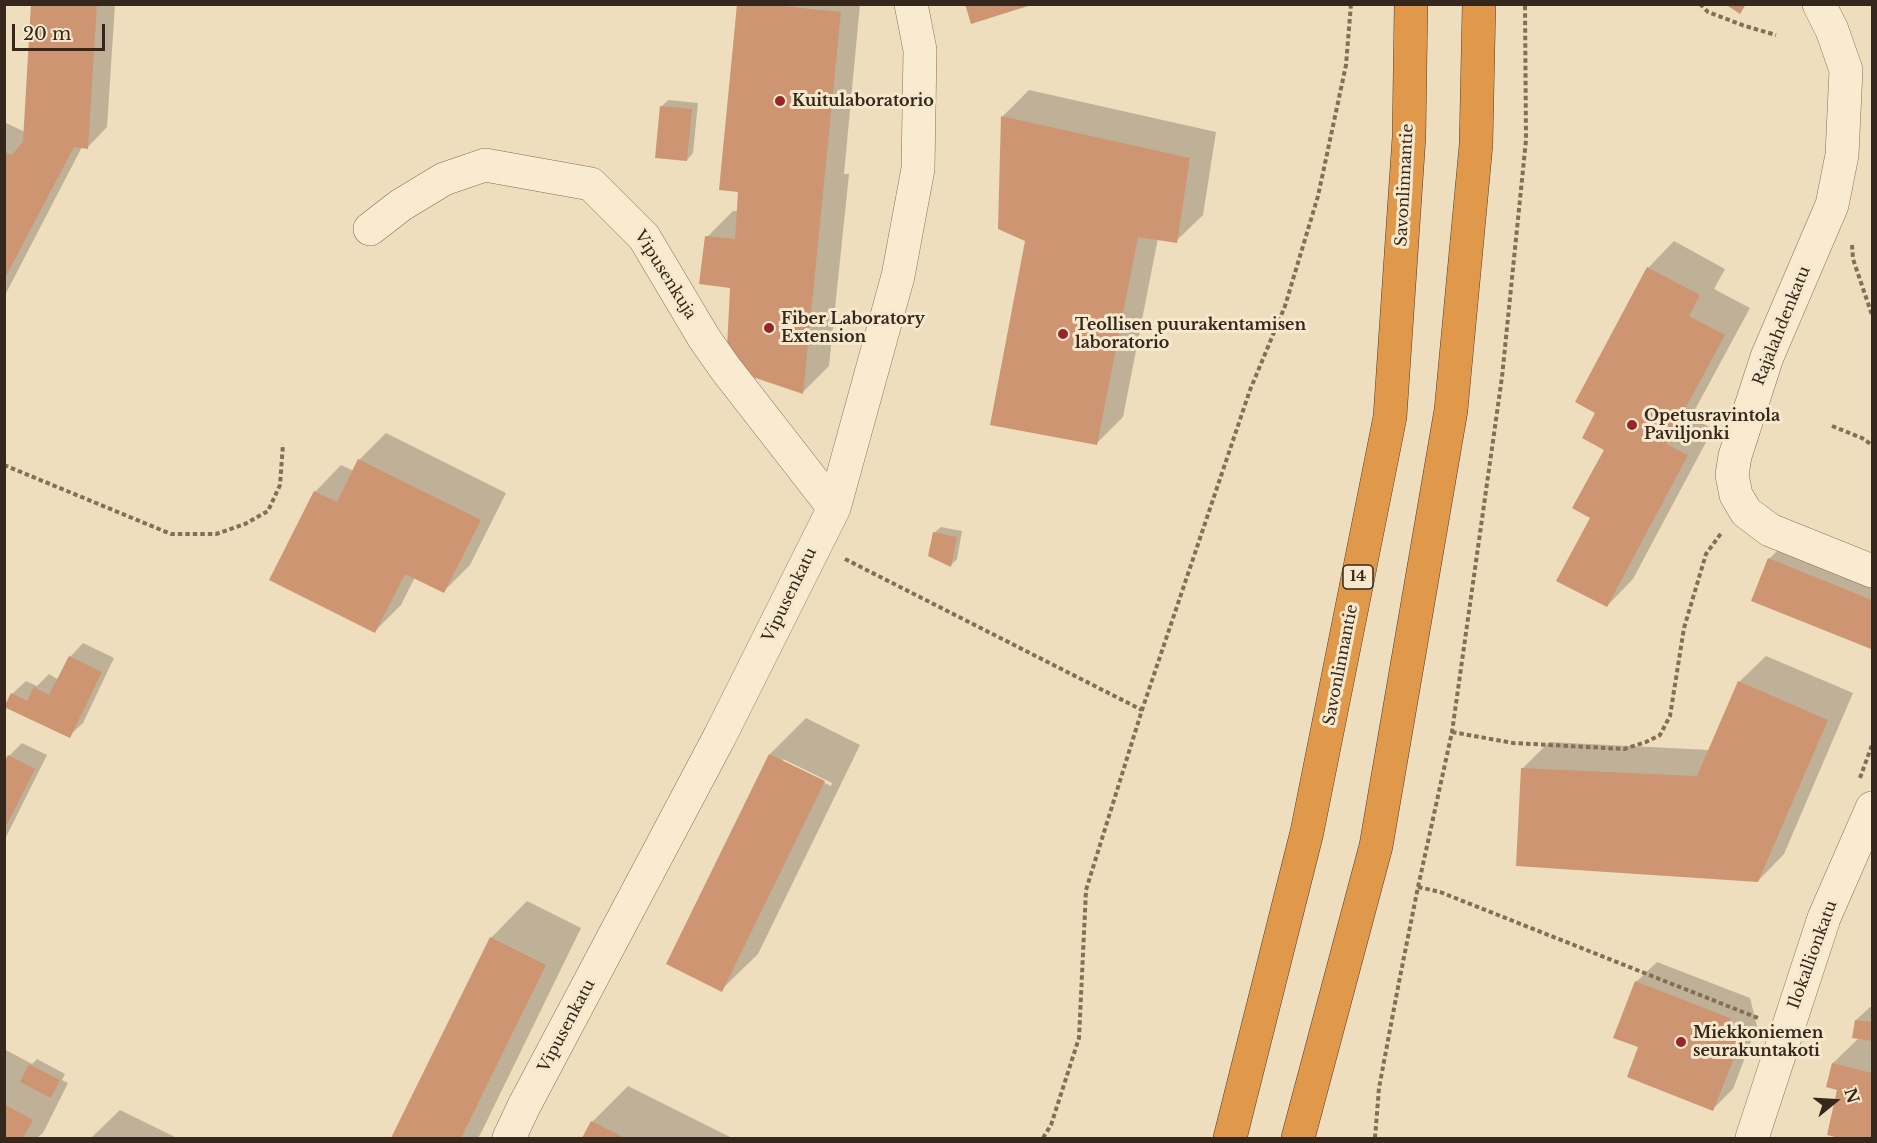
<!DOCTYPE html>
<html>
<head>
<meta charset="utf-8">
<style>
  body { margin:0 }
  #map { position:relative; width:1877px; height:1143px; overflow:hidden; background:#eedebd; font-family:"Libre Baskerville",serif }
  canvas { display:block }
  .frame { position:absolute; inset:0; border:6px solid #35271b; pointer-events:none }
  .north { position:absolute; left:1805px; top:1071px; width:60px; height:60px; -webkit-text-stroke:4px #f5e8cc; paint-order:stroke; rotate:72deg; font-size:16px; font-weight:700; line-height:24px; text-align:center; color:#35271b }
  .north::after { content:''; display:block; margin:auto; width:21px; height:27px; background:#35271b; clip-path:polygon(50% 0,100% 100%,50% 72%,0 100%) }
  .scale { position:absolute; left:12px; top:24px; width:93px; height:27px; box-sizing:border-box; border:3px solid #35271b; border-top:0; padding-left:8px; font-size:18px; line-height:21px; white-space:nowrap; color:#35271b; -webkit-text-stroke:4px #f5e8cc; paint-order:stroke }
</style>
</head>
<body>
<div id="map">
<canvas width="1877" height="1143"></canvas>
<div class="frame"></div>
<div class="north">N</div>
<div class="scale">20 m</div>
</div>
<script>
const c = document.querySelector('canvas').getContext('2d');
c.lineJoin = 'round';
function paint(path, color) { c.fillStyle = color; c.fill(path, 'evenodd'); }
const shape = rows => new Path2D(rows.map(r => 'M' + r).join(''));
function trace(path, color, width, dash) { c.strokeStyle = color; c.lineWidth = width; c.lineCap = dash ? 'butt' : 'round'; c.setLineDash(dash || []); c.stroke(path); }
function drawText(font, color, halo, rows, align = 'center') {
  c.font = font + ' "Libre Baskerville",serif'; c.lineWidth = 6; c.setLineDash([]); c.textBaseline = 'middle'; c.strokeStyle = halo; c.fillStyle = color; for (const [text, x, y, turn = 0] of rows) {
    c.save(); c.translate(x, y); c.rotate((+turn || 0) * Math.PI / 180); c.textAlign = isNaN(turn) ? turn : align; if (halo) c.strokeText(text, 0, 0); c.fillText(text, 0, 0); c.restore();
  }
}
const shadow = shape([
  [33,4,115,4,107,127,87,148,82,147,4,297,4,122,25,132],
  [739,4,860,4,844,174,849,174,829,366,802,393,707,237,733,211,738,211],
  [1029,90,1216,132,1203,215,1176,241,1158,238,1123,417,1097,443,1027,240,999,228,1003,116],
  [668,100,698,103,693,153,687,160,662,106],
  [1674,241,1725,269,1714,289,1750,308,1691,417,1713,429,1633,579,1607,606,1592,517,1606,449,1597,412,1648,268],
  [386,433,506,493,470,565,444,591,415,577,401,605,375,631,315,492,341,465,354,471,359,460],
  [941,527,962,531,957,559,951,565,934,533],
  [1789,539,1872,572,1872,645,1870,648,1769,559],
  [83,643,114,658,83,723,69,736,12,694,26,681,37,686,49,674,59,680,70,657],
  [1766,656,1853,693,1784,854,1758,881,1522,769,1549,742,1710,750,1739,682],
  [806,718,860,745,758,954,721,990,668,964,770,754],
  [783,759,832,783,831,786,783,762],
  [22,743,47,755,4,841,4,765,9,756],
  [527,901,581,928,480,1135,477,1138,392,1138,491,938],
  [1657,962,1750,998,1757,1026,1733,1089,1713,1109,1640,1046,1636,982],
  [1870,1007,1872,1007,1872,1138,1846,1138,1828,1134,1839,1089,1833,1063,1859,1038,1856,1020],
  [4,1049,32,1064,37,1059,65,1074,62,1080,68,1083,43,1133,37,1138,4,1138],
  [628,1086,732,1138,584,1138,592,1122],
  [120,1110,177,1138,91,1138]
]);
const building = shape([
  [31,4,97,4,88,149,74,147,4,280,4,152,12,155,23,141],
  [737,4,763,4,841,12,803,394,726,368,730,288,699,284,705,236,735,239,738,192,719,190],
  [965,4,1031,4,1031,5,971,24],
  [1725,4,1746,4,1740,14],
  [660,106,692,109,687,161,655,158],
  [1001,116,1190,158,1177,243,1138,237,1097,445,990,425,1025,241,998,229],
  [1647,267,1700,295,1689,316,1725,335,1666,444,1688,455,1607,607,1556,581,1590,518,1572,508,1604,450,1582,438,1595,413,1575,402],
  [358,459,481,520,444,593,405,574,375,633,269,580,314,491,337,502],
  [933,532,957,537,951,567,928,556],
  [1768,558,1872,600,1872,644,1871,649,1751,601],
  [69,656,102,672,70,738,4,707,11,693,27,701,34,687,49,695],
  [1738,681,1828,720,1758,882,1516,866,1521,768,1697,776],
  [769,754,825,781,722,992,666,964],
  [8,755,35,769,4,830,4,762],
  [490,937,546,965,461,1138,391,1138],
  [1635,981,1730,1018,1738,1048,1713,1111,1627,1077,1638,1047,1613,1038],
  [1855,1020,1872,1022,1872,1041,1852,1038],
  [1832,1063,1872,1073,1872,1138,1839,1138,1827,1135,1837,1090,1826,1087],
  [29,1064,60,1080,51,1098,20,1082],
  [4,1104,33,1120,23,1138,4,1138],
  [591,1121,625,1138,582,1138]
]);
const path = shape([
  [1700,4,1708,12,1745,26,1776,35],
  [1852,245,1853,259,1872,315],
  [1832,426,1862,438,1872,445],
  [4,465,171,534,216,534,245,524,268,511,280,485,283,444],
  [845,559,1142,710],
  [1452,732,1513,743,1624,749,1646,742,1660,735,1670,716,1684,628,1706,554,1722,532],
  [1860,778,1872,745],
  [1418,887,1440,892,1758,1018],
  [1043,1138,1051,1125,1079,1038,1086,890,1142,710,1250,390,1285,306,1318,196,1346,65,1351,4],
  [1375,1138,1379,1088,1399,982,1418,887,1452,732,1502,377,1526,140,1525,4]
]);
const minor = shape([
  [1819,4,1832,30,1846,70,1842,155,1832,205,1767,357,1735,456,1732,475,1736,495,1746,512,1770,530,1872,571],
  [370,229,401,205,444,179,485,165,591,184,644,237,704,338,725,368,834,508],
  [509,1138,524,1106,720,736,834,508,898,276,918,169,920,50,911,4],
  [1752,1138,1824,918,1872,808]
]);
const highway = shape([
  [1230,1138,1307,832,1390,417,1409,137,1411,4],
  [1298,1138,1376,846,1451,410,1476,145,1479,4]
]);
const markers = [
  [780,101,6,"#95262a"],
  [769,328,6,"#95262a"],
  [1063,334,6,"#95262a"],
  [1632,425,6,"#95262a"],
  [1681,1042,6,"#95262a"]
];
const shields = [
  [1358,577,30]
];
const shieldNames = [
  ["14",1358,577]
];
const poiNames = [
  ["Kuitulaboratorio",792,101],
  ["Fiber Laboratory",781,319],
  ["Extension",781,337],
  ["Teollisen puurakentamisen",1075,325],
  ["laboratorio",1075,343],
  ["Opetusravintola",1644,416],
  ["Paviljonki",1644,434],
  ["Miekkoniemen",1693,1033],
  ["seurakuntakoti",1693,1051]
];
const streetNames = [
  ["Savonlinnantie",1405,185,-87],
  ["Vipusenkuja",665,275,58],
  ["Rajalahdenkatu",1782,326,-68],
  ["Vipusenkatu",790,595,-64],
  ["Savonlinnantie",1341,665,-79],
  ["Ilokallionkatu",1813,955,-70],
  ["Vipusenkatu",567,1026,-62]
];
paint(shadow, '#0003');
paint(building, '#cd9572');
trace(minor, '#866e56', 34);
trace(highway, '#533c2b', 34);
trace(path, '#866e56', 4, [4.5, 3]);
trace(minor, '#f9ebd0', 33);
trace(highway, '#e0994b', 33);
for (const [x, y, r, color] of markers) { const dot = new Path2D(); dot.arc(x, y, r, 0, 2 * Math.PI); c.fillStyle = color; c.fill(dot); trace(dot, '#f5e8cc', 2); }
for (const [x, y, w] of shields) { const box = new Path2D(); box.roundRect(x - w / 2, y - 12, w, 24, 4.5); c.fillStyle = '#f5e8cc'; c.fill(box); trace(box, '#35271b', 1.5); }
drawText('bold 15px', '#35271b', null, shieldNames);
drawText('bold 16px', '#35271b', '#f5e8cc', poiNames, 'left');
drawText('16px', '#35271b', '#f5e8cc', streetNames);
</script>
</body>
</html>
